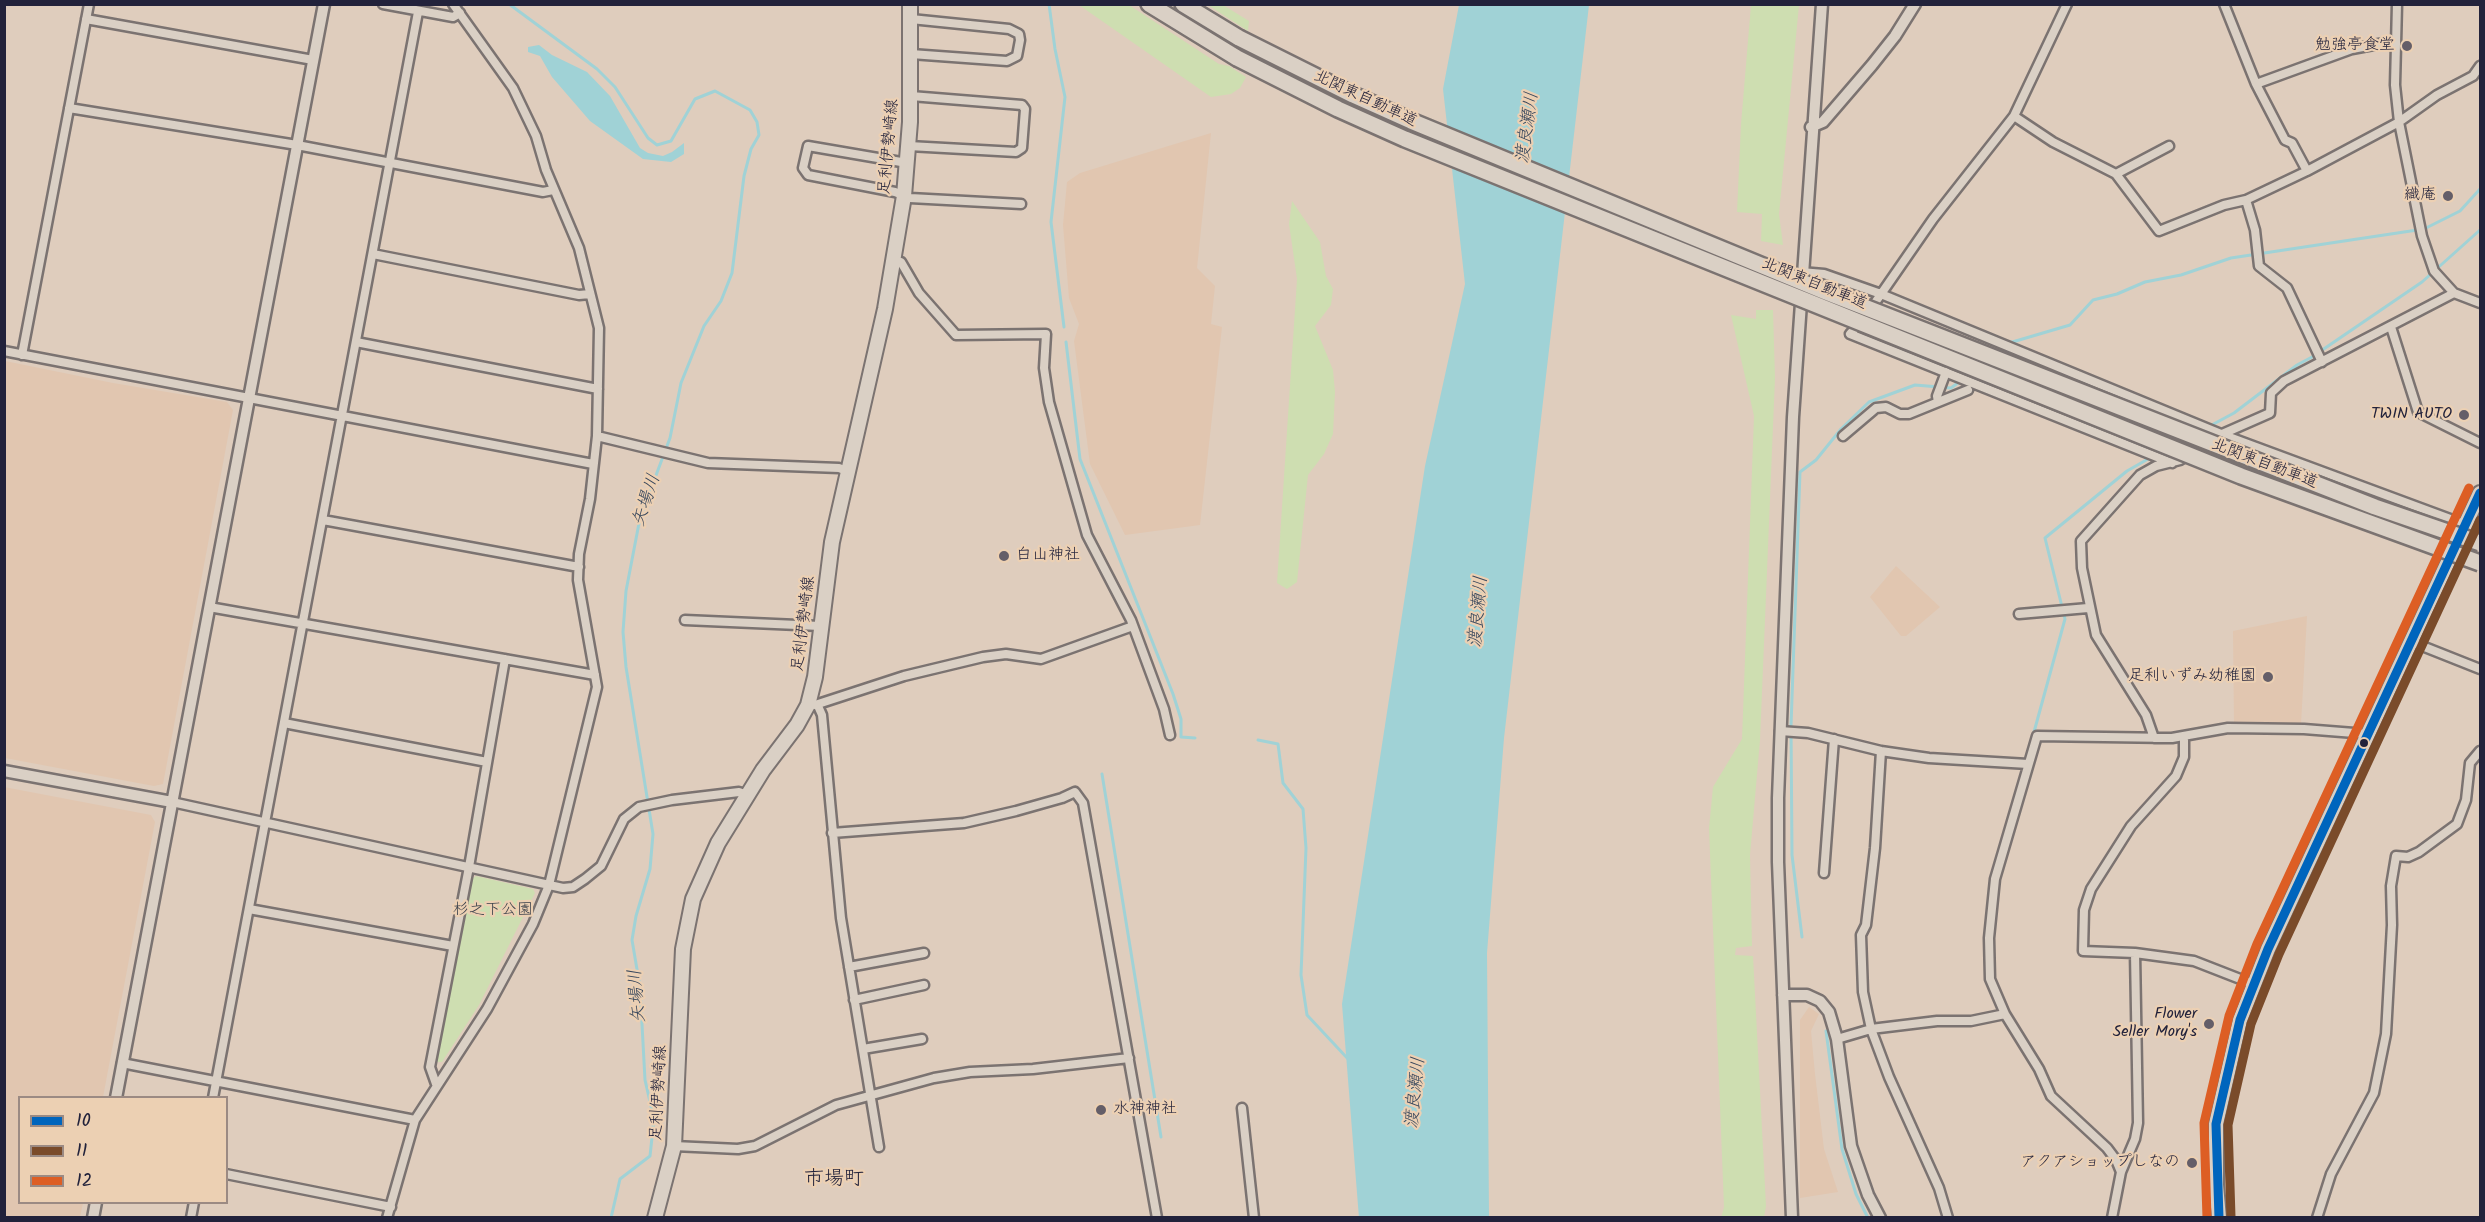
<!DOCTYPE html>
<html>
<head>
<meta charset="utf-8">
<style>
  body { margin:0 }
  #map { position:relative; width:2485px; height:1222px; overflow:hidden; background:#dfcdbd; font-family:Kalam,sans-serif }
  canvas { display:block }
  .frame { position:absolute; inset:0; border:6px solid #22223b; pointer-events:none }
  .legend { position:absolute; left:18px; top:1096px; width:210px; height:108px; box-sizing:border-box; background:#ecd0b3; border:2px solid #9b8a83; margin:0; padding:8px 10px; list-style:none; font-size:18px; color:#22223b }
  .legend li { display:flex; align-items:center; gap:12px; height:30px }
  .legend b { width:30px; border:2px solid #9b8a83 }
</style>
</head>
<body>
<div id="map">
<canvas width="2485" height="1222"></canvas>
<div class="frame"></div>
<ul class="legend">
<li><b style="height:8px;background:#0065bd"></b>10</li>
<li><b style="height:8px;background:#7a4b2a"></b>11</li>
<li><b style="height:8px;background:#dd5e24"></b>12</li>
</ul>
</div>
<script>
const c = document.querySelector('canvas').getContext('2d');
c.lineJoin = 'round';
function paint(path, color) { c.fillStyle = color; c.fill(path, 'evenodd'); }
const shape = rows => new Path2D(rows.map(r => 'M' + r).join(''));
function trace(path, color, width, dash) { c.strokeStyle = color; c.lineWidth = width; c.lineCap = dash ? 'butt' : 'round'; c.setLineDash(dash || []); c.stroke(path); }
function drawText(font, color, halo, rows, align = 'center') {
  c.font = font + ' Kalam,"Klee One",sans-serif'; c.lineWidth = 4.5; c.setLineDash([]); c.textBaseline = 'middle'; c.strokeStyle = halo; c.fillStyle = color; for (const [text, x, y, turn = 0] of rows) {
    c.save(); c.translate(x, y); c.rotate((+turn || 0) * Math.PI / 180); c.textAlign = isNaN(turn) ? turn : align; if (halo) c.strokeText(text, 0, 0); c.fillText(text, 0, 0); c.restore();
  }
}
const built = shape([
  [1211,133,1197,268,1215,286,1211,324,1222,327,1200,525,1125,535,1090,464,1074,341,1079,324,1069,298,1063,225,1067,182,1080,173],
  [5,361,113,383,227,402,233,410,163,784,154,786,5,758],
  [1896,566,1940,607,1906,636,1901,636,1870,597],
  [2307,616,2301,724,2234,724,2233,631],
  [4,787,151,815,155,822,103,1097,20,1098,20,1202,83,1203,80,1217,5,1217],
  [1809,1007,1819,1014,1811,1031,1815,1074,1824,1149,1838,1192,1800,1198,1800,1020]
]);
const green = shape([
  [1079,5,1129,5,1219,64,1229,66,1246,77,1240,88,1231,94,1211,97],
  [1208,5,1223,5,1249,21,1248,31],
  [1751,5,1799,5,1779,214,1783,245,1761,241,1762,214,1737,212,1741,124],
  [1292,201,1320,242,1326,276,1333,289,1331,305,1315,326,1333,370,1335,392,1333,434,1324,454,1308,475,1297,582,1287,589,1277,583,1297,279,1289,224],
  [1756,310,1773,310,1775,378,1760,740,1750,855,1752,946,1736,948,1735,955,1753,956,1766,1206,1764,1217,1721,1218,1724,1207,1709,828,1713,787,1742,739,1754,416,1731,315,1756,319],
  [476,876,533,889,535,893,479,1005,442,1062,436,1062,471,880]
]);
const water = shape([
  [1459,5,1589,5,1504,738,1487,953,1489,1217,1359,1218,1342,1004,1425,466,1465,284,1443,89],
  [539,45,552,55,587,72,610,96,640,148,648,153,663,156,672,152,684,143,684,154,671,162,643,159,590,121,552,77,540,56,528,52,528,47]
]);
const pier = shape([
  [1445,126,1571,178,1567,214,1449,167]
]);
const stream = shape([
  [509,4,597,69,615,87,648,138,657,145,671,141,695,99,715,91,750,110,757,122,759,135,751,149,744,176,732,273,721,301,704,326,681,383,670,438,640,518,626,591,623,632,626,667,653,834,650,869,636,916,632,940,640,987,645,1080,654,1119,650,1156,620,1179,611,1218],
  [1049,4,1055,49,1065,97,1051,222,1064,327],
  [1066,342,1080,459,1173,694,1181,719,1181,737,1195,738],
  [1995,354,2009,343,2070,325,2093,300,2117,294,2145,282,2181,275,2231,258,2424,229,2460,211,2480,189],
  [2208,427,2234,413,2297,365,2312,357,2422,282,2480,230],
  [2034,732,2065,619,2045,538,2127,471,2162,451],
  [1258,740,1278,744,1283,783,1303,809,1306,848,1301,975,1307,1015,1349,1060],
  [1102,774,1161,1137],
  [1802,937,1792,855,1791,726,1800,472,1816,460,1841,429,1869,402,1915,385,1951,388,1971,373],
  [1826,1031,1842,1149,1856,1194,1868,1218]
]);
const minor = shape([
  [383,4,453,17,460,13],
  [2224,4,2256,84],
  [2397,4,2395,85,2399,122,2422,236,2434,271,2454,293,2480,303],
  [86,19,313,60],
  [911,54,1007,61,1017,56,1020,40,1019,34,1009,29,911,19],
  [69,108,297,145,543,192,553,190],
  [2014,116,2053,142,2116,174,2159,231,2224,205,2246,200,2307,171,2399,122,2437,95,2473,76,2480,66],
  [909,146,1016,152,1022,148,1025,109,1022,105,911,96],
  [907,163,808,146,803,168,808,175,895,192,910,198,1021,204],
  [2307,171,2292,143,2285,140,2256,84,2352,49,2395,41],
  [2116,174,2169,146],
  [2246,200,2255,230,2259,266,2287,288,2322,362],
  [373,254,579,295,590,294],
  [894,260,901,262,919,293,956,335,1046,334,1044,368,1049,402,1087,535,1131,620,1164,709,1170,735],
  [1801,272,1824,274,1881,294,2221,434,2480,530],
  [1870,310,1933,219,2014,116,2067,4],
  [1862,321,1850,334,2172,463],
  [2391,327,2418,412,2480,443],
  [356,342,598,389],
  [4,351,593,464],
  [22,355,89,4],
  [1938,402,1937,396,1946,372],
  [2220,435,2270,413,2271,393,2284,381,2454,293],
  [597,436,708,463,839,468,847,471],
  [1843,436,1876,408,1886,407,1900,414,1909,414,1968,390],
  [323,520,579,567],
  [209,607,595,675],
  [2019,614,2088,608],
  [685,620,820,626],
  [2412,642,2480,669],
  [815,705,904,676,983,657,1006,654,1041,659,1133,626],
  [818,706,822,715,841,918,879,1147],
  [284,723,487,762],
  [1780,731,1808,733,1881,751,1929,758,2028,764],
  [2184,736,2184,757,2176,776,2131,826,2091,889,2084,910,2083,951,2135,953,2194,961,2253,984],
  [2154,738,2146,715,2096,635,2082,568,2081,541,2140,475,2156,466,2180,460,2209,442],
  [172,802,563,888,573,887,585,879,601,866,624,819,639,807,672,800,739,792,747,795],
  [832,833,964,823,1016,811,1062,798,1075,792,1083,803,1157,1218],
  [1824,873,1834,739],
  [249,909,453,946],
  [849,967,924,953],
  [854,1000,924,985],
  [1837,1039,1871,1029,1863,992,1861,935,1866,925,1875,848,1881,751],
  [863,1049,922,1039],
  [122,1063,415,1120],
  [436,1084,430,1067,469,867,505,659],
  [213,1098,418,12],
  [1242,1108,1254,1218],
  [674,1146,738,1149,755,1146,836,1105,934,1078,970,1072,1033,1069,1129,1058],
  [2121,1172,2116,1160,2107,1148,2051,1096,2039,1069,2005,1014,1990,979,1989,938,1995,879,2037,736,2172,738,2228,728,2304,729,2367,734],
  [226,1174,391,1207],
  [191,1218,194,1202],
  [387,1218,415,1120,487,1009,533,924,549,885,597,687,578,580,579,554,590,499,597,436,599,328,579,248,546,170,536,136,513,88,453,4],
  [1948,1218,1939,1188,1889,1077,1871,1029,1937,1021,1971,1021,2005,1014],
  [2112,1218,2121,1172,2135,1139,2138,1123,2135,953],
  [2317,1218,2331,1174,2374,1093,2386,1034,2392,925,2391,886,2396,856,2408,857,2419,852,2457,824,2466,800,2470,763,2480,751]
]);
const tertiary = shape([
  [1811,127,1823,122,1872,65,1895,36,1915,4],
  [4,771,172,802],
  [1783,995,1807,995,1820,1001,1829,1012,1837,1039,1851,1146,1868,1195,1880,1218],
  [116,1098,324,4],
  [93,1218,96,1202],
  [1792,1218,1778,862,1778,798,1793,417,1822,4]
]);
const primary = shape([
  [655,1218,674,1146,683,949,693,899,718,843,763,770,797,725,808,705,815,677,832,542,885,309,904,196,910,122,910,4],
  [2219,1218,2216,1185,2216,1124,2240,1020,2268,949,2480,493]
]);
const motorway = shape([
  [1149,4,1237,58],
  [1183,4,1239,38]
]);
const motorwayBridge = shape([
  [1239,38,1353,95,1411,121,1826,292,2375,507,2480,543],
  [1237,58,1338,109,1405,139,2241,476,2480,563]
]);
const bus1 = shape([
  [2219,1218,2216,1124,2240,1020,2268,949,2480,493]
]);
const bus2 = shape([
  [2231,1217,2228,1125,2251,1024,2279,954,2480,520]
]);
const bus3 = shape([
  [2207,1218,2204,1123,2229,1016,2257,944,2469,488]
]);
const markers = [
  [2407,46,6,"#645e68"],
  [2448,196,6,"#645e68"],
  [2464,415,6,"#645e68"],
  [1004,556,6,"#645e68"],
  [2268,677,6,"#645e68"],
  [2364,743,5,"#22223b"],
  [2209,1024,6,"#645e68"],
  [1101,1110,6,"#645e68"],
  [2192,1163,6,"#645e68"]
];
const poiNames = [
  ["勉強亭食堂",2395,46],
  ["織庵",2436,196],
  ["TWIN AUTO",2452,415],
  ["白山神社",1016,556,"left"],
  ["足利いずみ幼稚園",2256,677],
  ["Flower",2197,1015],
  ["Seller Mory's",2197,1033],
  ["水神神社",1113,1110,"left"],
  ["アクアショップしなの",2180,1163]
];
const streetNames = [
  ["北関東自動車道",1365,100,25],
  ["足利伊勢崎線",890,147,-85],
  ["北関東自動車道",1814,285,22],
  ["北関東自動車道",2264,465,21],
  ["足利伊勢崎線",805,624,-83],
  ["足利伊勢崎線",660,1093,-87]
];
const parkNames = [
  ["杉之下公園",493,911]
];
const waterNames = [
  ["渡良瀬川",1529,128,-82],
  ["矢場川",648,501,-72],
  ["渡良瀬川",1480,612,-85],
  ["矢場川",639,996,-95],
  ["渡良瀬川",1417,1093,-84]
];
const quarterNames = [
  ["市場町",834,1181]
];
paint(built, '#e1c6b0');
paint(green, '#cedeb1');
paint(water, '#a0d2d6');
paint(pier, '#dfcdbd');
trace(stream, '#a0d2d6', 3);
trace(minor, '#7b7371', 13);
trace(tertiary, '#7b7371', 15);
trace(primary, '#7b7371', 18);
trace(motorway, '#7b7371', 20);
trace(minor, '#dad0c5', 8);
trace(tertiary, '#dad0c5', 10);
trace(primary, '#dad0c5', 14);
trace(motorway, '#dad0c5', 15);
trace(motorwayBridge, '#7b7371', 20, []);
trace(motorwayBridge, '#dad0c5', 15);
trace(bus1, '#0065bd', 9);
trace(bus2, '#7a4b2a', 9);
trace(bus3, '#dd5e24', 9);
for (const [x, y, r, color] of markers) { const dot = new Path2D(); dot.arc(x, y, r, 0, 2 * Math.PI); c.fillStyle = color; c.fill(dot); trace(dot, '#ecd0b3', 2); }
drawText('16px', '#22223b', '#ecd0b3', poiNames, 'right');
drawText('16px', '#22223b', '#ecd0b3', streetNames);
drawText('16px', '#3a404b', '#ecd0b3', parkNames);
drawText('italic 18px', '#36465c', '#ecd0b3', waterNames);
drawText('20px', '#22223b', '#ecd0b3', quarterNames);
</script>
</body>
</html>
